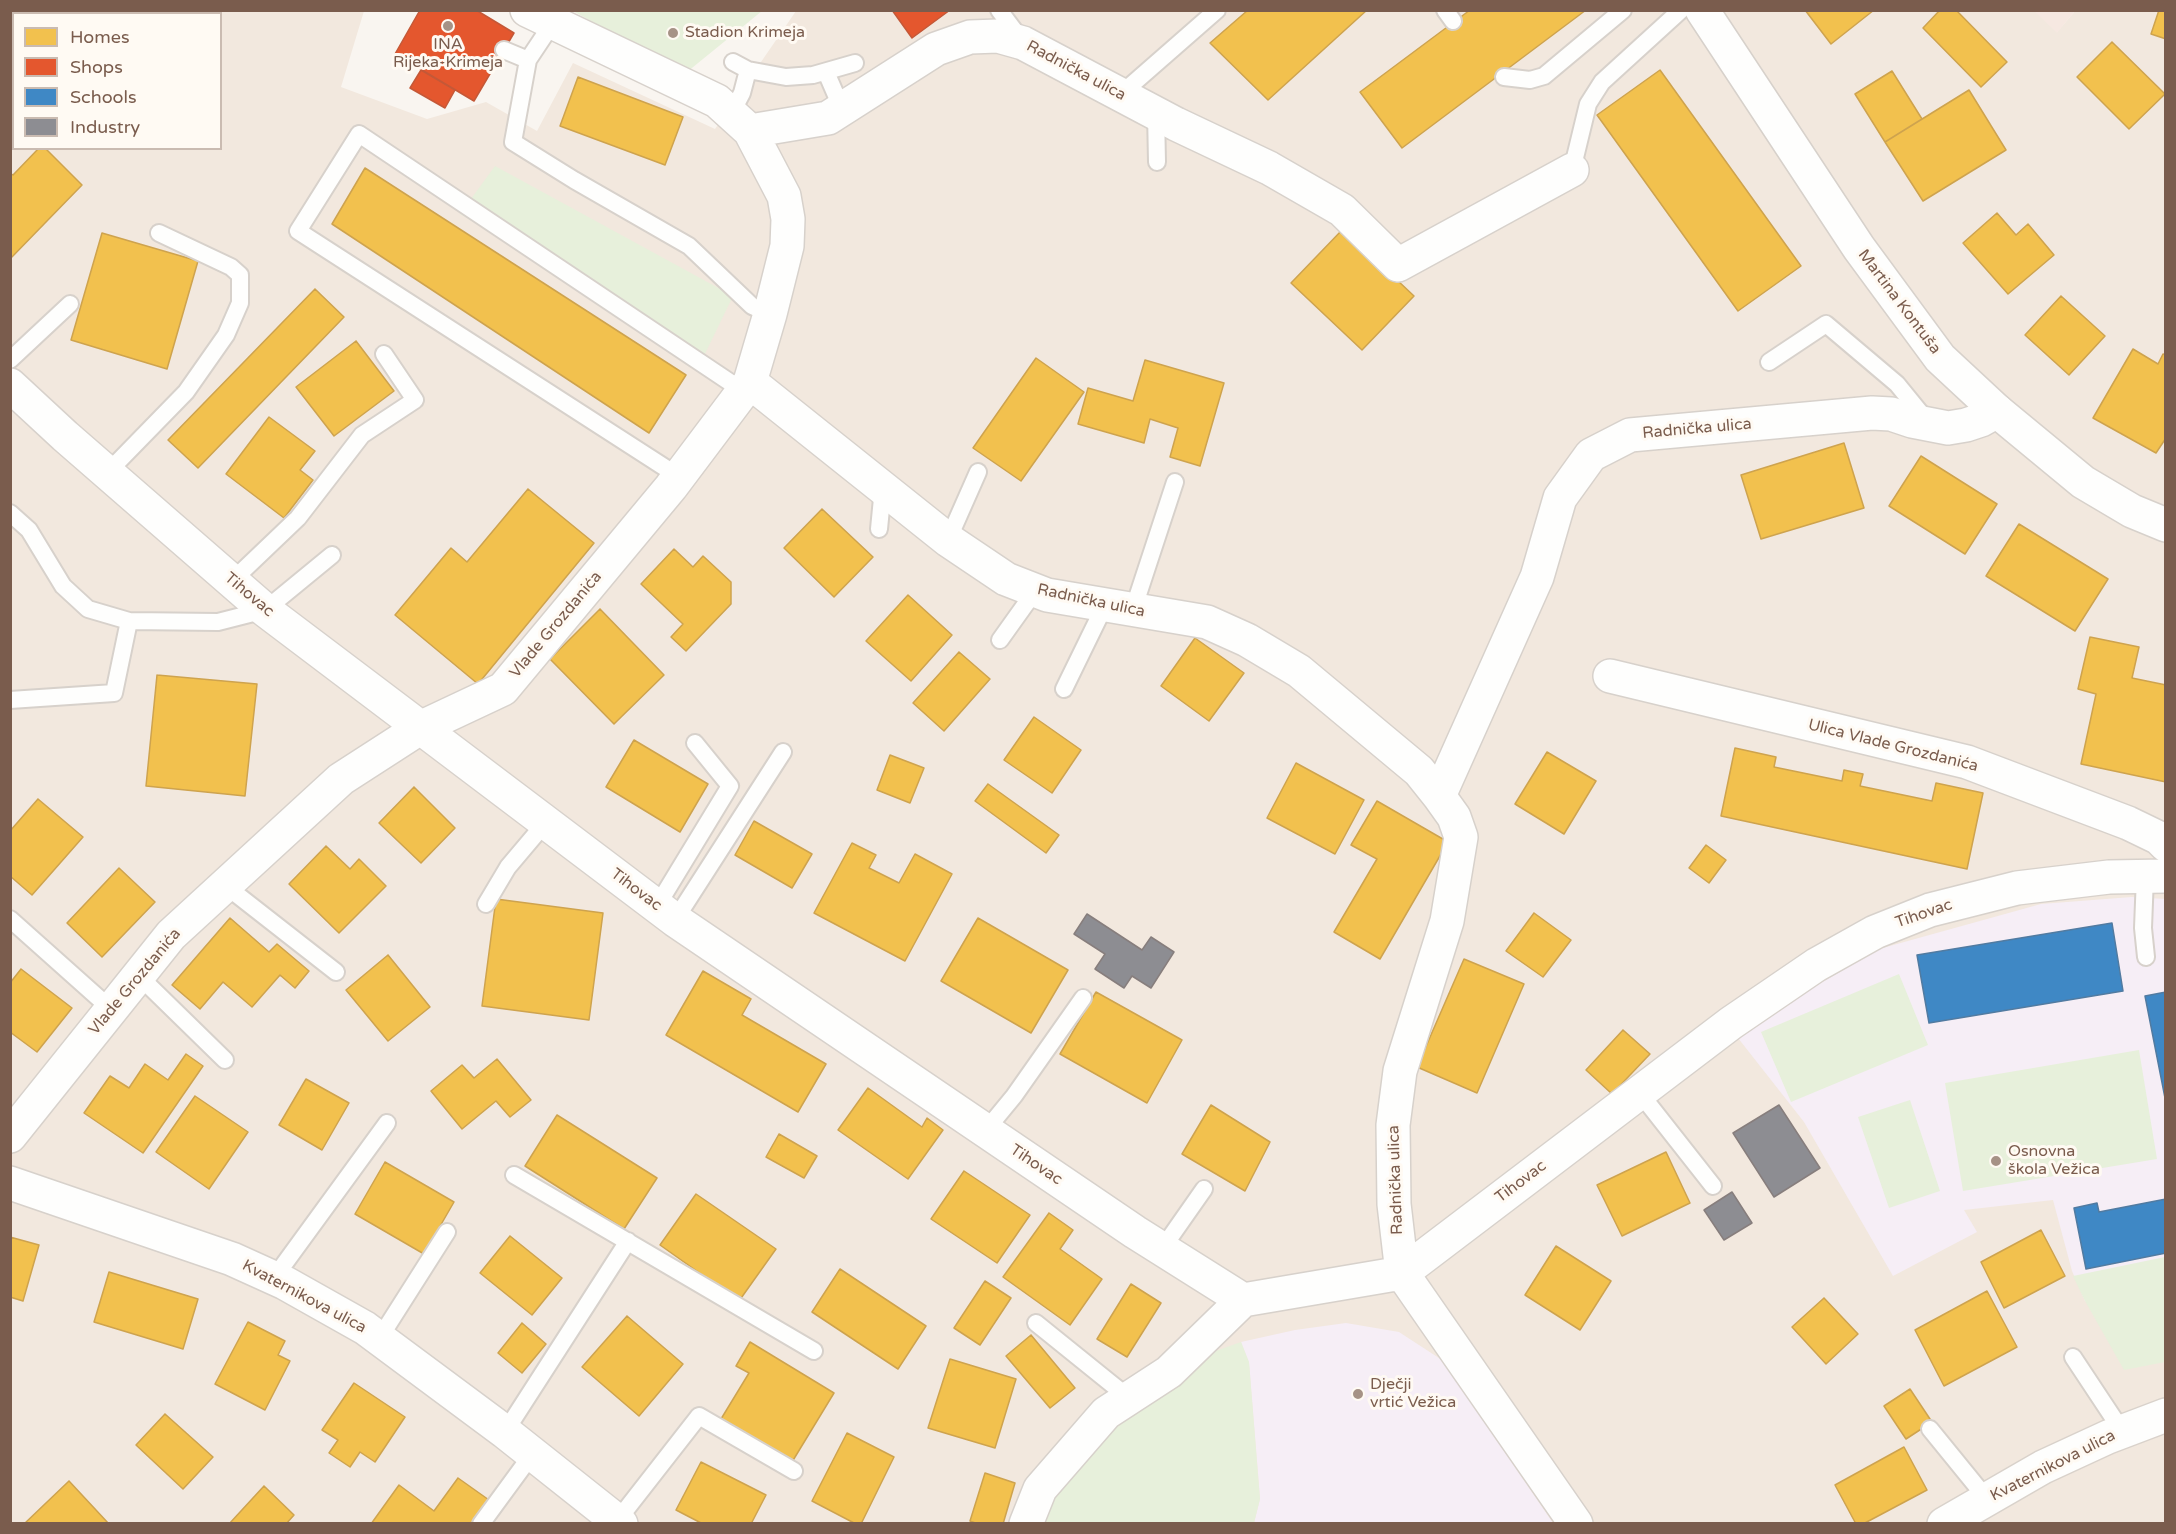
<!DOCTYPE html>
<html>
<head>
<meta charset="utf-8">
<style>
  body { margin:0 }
  #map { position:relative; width:2176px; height:1534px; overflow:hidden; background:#f9f5f0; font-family:"Varela Round",sans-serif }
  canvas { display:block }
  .frame { position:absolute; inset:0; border:12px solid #7a5c4d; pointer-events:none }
  .legend { position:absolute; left:12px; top:12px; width:210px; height:138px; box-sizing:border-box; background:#fffaf3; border:2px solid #cabbb1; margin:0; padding:8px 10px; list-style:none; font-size:18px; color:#7a5c4d }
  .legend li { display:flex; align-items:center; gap:12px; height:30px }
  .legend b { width:30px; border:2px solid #cabbb1 }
</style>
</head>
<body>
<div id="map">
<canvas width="2176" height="1534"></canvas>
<div class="frame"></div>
<ul class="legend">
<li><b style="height:16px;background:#f2c14e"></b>Homes</li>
<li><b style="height:16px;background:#e4572e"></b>Shops</li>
<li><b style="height:16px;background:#3f88c5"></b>Schools</li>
<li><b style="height:16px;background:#8d8d92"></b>Industry</li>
</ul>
</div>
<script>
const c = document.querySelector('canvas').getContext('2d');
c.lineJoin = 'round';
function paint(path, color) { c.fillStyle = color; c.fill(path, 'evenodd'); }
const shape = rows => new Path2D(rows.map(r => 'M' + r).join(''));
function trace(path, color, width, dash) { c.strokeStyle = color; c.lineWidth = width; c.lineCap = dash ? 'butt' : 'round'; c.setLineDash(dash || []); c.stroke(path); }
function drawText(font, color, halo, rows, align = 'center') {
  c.font = font + ' "Varela Round",sans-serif'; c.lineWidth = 6; c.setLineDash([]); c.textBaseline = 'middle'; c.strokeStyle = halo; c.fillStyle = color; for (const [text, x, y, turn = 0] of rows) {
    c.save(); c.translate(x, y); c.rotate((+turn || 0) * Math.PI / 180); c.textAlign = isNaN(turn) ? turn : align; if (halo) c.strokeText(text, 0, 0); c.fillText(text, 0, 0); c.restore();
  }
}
const residential = shape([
  [2035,10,2057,32,2075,11,2165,11,2165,1523,11,1523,10,11,364,11,341,87,427,119,486,102,537,131,573,63,715,129,796,11],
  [14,14,220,14,220,148,14,148]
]);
const commercial = shape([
  [2034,11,2075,11,2057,33]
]);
const education = shape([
  [2132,897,2165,899,2165,1361,2085,1301,2072,1271,2053,1200,1964,1210,1977,1232,1893,1276,1804,1122,1738,1038,1797,997,1879,949,2041,904],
  [1346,1323,1399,1332,1442,1360,1553,1523,1254,1523,1260,1499,1249,1363,1241,1342,1295,1330]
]);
const green = shape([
  [573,11,762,11,687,72,653,56],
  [495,166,733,296,703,358,460,214],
  [1899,974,1928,1045,1791,1102,1761,1032],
  [2139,1050,2157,1159,1963,1191,1945,1083],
  [1910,1100,1940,1191,1889,1208,1858,1117],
  [2165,1257,2165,1362,2124,1370,2085,1301,2073,1276],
  [1241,1342,1249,1362,1260,1499,1254,1523,1040,1524,1060,1486,1102,1434,1196,1358]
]);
const homes = shape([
  [176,10,215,10,213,14,181,14,176,10],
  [1248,10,1367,10,1268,100,1210,43,1248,10],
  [1470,10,1586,10,1402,148,1360,92,1470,10],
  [1805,10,1874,10,1831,44,1805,10],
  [1940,10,1956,10,2007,62,1981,87,1923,28,1940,10],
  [2159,10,2166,10,2166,39,2151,34,2159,10],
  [2112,42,2165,94,2129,129,2077,77,2112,42],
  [1660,70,1801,266,1738,311,1597,115,1660,70],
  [1892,71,1922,119,1885,142,1855,94,1892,71],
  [578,77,683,117,665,165,560,126,578,77],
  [1969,90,2006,150,1923,201,1885,142,1969,90],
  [39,148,45,148,82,185,10,259,10,173,13,175,39,148],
  [365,168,686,375,649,433,332,224,365,168],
  [1997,213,2016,235,2028,224,2054,255,2008,294,1963,243,1997,213],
  [1343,229,1414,296,1362,350,1291,283,1343,229],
  [102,233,198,261,167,369,71,340,102,233],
  [315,289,344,317,198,468,168,440,315,289],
  [2061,296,2105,336,2069,375,2025,335,2061,296],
  [356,341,394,391,334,436,296,387,356,341],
  [2133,349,2158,364,2163,354,2166,355,2166,438,2156,453,2093,418,2133,349],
  [1036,358,1084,392,1021,481,973,448,1036,358],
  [1145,360,1224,383,1200,466,1170,457,1178,428,1150,419,1144,443,1078,424,1088,388,1133,401,1145,360],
  [269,417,315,451,300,470,313,480,284,518,226,474,269,417],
  [1844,443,1864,508,1761,539,1741,475,1844,443],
  [1921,456,1997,504,1965,554,1889,506,1921,456],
  [528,489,594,543,478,684,395,615,451,548,467,562,528,489],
  [822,509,873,557,834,597,784,548,822,509],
  [2019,524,2108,579,2075,631,1986,576,2019,524],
  [674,549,693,567,703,556,731,582,731,604,686,651,671,637,683,624,641,584,674,549],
  [908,595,952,635,911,681,866,641,908,595],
  [600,609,664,675,614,724,550,659,600,609],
  [2090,637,2139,647,2132,678,2166,685,2166,782,2081,764,2096,694,2078,689,2090,637],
  [1195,638,1244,673,1209,721,1161,686,1195,638],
  [959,652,990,679,944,731,913,703,959,652],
  [157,675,257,684,245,796,146,786,157,675],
  [1034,717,1081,750,1052,793,1004,760,1034,717],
  [634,740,708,784,680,832,606,787,634,740],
  [1735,748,1776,757,1774,767,1842,781,1844,770,1863,774,1860,786,1932,801,1936,783,1983,793,1967,869,1721,816,1735,748],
  [1547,752,1596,781,1564,834,1515,804,1547,752],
  [890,755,924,768,910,803,877,790,890,755],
  [1296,763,1364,800,1335,854,1267,818,1296,763],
  [988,784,1059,835,1046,853,975,801,988,784],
  [414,787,455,828,421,863,379,823,414,787],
  [38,799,83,837,32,895,10,876,10,831,38,799],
  [1377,801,1448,842,1380,959,1334,932,1377,859,1351,845,1377,801],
  [754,821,812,854,792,888,735,855,754,821],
  [852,843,876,855,869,868,899,883,915,854,952,874,905,961,814,913,852,843],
  [1706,845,1726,860,1709,883,1689,868,1706,845],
  [326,846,350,869,359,859,386,886,339,933,289,884,326,846],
  [119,868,155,902,102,957,67,923,119,868],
  [496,899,603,913,589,1020,482,1006,496,899],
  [1534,913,1571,940,1543,977,1506,951,1534,913],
  [230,918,269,952,277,944,309,971,295,988,280,975,252,1007,223,982,200,1009,172,985,230,918],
  [978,918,1068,970,1031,1033,941,981,978,918],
  [388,955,430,1007,388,1041,346,990,388,955],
  [1464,959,1524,984,1477,1093,1417,1067,1464,959],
  [21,969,72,1008,37,1052,10,1032,10,983,21,969],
  [703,971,751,999,742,1015,826,1064,798,1112,666,1035,703,971],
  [1096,992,1182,1040,1147,1103,1060,1054,1096,992],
  [1623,1030,1650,1054,1612,1094,1586,1070,1623,1030],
  [186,1054,203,1066,143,1153,84,1113,110,1076,129,1088,145,1064,168,1080,186,1054],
  [497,1059,531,1100,510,1117,496,1101,462,1129,431,1091,462,1065,474,1078,497,1059],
  [306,1079,349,1103,322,1150,279,1125,306,1079],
  [868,1088,922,1127,927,1118,943,1130,908,1179,838,1130,868,1088],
  [195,1096,248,1132,209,1189,156,1152,195,1096],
  [1211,1105,1270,1142,1245,1191,1182,1154,1211,1105],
  [557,1115,657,1178,624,1229,525,1166,557,1115],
  [779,1134,817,1156,804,1178,766,1157,779,1134],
  [1666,1152,1690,1203,1622,1236,1597,1185,1666,1152],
  [385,1162,454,1202,424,1254,355,1214,385,1162],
  [964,1171,1030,1215,997,1263,931,1219,964,1171],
  [696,1194,776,1249,739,1301,660,1245,696,1194],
  [1049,1213,1073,1230,1060,1249,1102,1279,1070,1325,1003,1277,1049,1213],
  [2041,1230,2065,1276,2004,1308,1981,1262,2041,1230],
  [510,1236,562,1278,532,1315,480,1273,510,1236],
  [10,1237,39,1245,23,1301,10,1297,10,1237],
  [1556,1246,1611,1281,1580,1330,1525,1295,1556,1246],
  [840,1269,926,1326,898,1369,812,1312,840,1269],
  [109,1272,198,1299,183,1349,94,1322,109,1272],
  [985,1281,1011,1298,980,1345,954,1328,985,1281],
  [1131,1284,1161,1303,1127,1357,1097,1339,1131,1284],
  [1987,1291,2017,1347,1944,1386,1915,1330,1987,1291],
  [1824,1298,1858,1334,1826,1364,1792,1327,1824,1298],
  [627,1316,683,1364,639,1416,582,1367,627,1316],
  [248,1322,285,1341,278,1355,290,1361,265,1410,215,1384,248,1322],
  [522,1323,546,1344,522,1373,498,1353,522,1323],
  [1031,1335,1075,1388,1050,1408,1006,1356,1031,1335],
  [750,1342,834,1393,792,1462,721,1419,749,1373,736,1366,750,1342],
  [950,1359,1016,1379,995,1448,928,1428,950,1359],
  [354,1383,405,1417,375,1462,360,1452,350,1467,329,1453,338,1440,322,1430,354,1383],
  [1910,1389,1932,1422,1906,1439,1884,1406,1910,1389],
  [165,1414,213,1457,183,1489,136,1445,165,1414],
  [847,1433,894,1457,861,1524,856,1524,812,1501,847,1433],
  [1904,1447,1927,1490,1863,1524,1856,1524,1835,1485,1904,1447],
  [701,1462,766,1495,751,1524,703,1524,676,1510,701,1462],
  [985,1473,1015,1483,1003,1524,978,1524,970,1521,985,1473],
  [458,1478,489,1500,472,1524,371,1524,399,1485,434,1511,458,1478],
  [69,1481,109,1524,24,1524,69,1481],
  [264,1486,294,1515,286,1524,229,1524,264,1486]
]);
const shops = shape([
  [420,10,476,10,514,33,474,101,395,54,420,10],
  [892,10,950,10,912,38,892,10],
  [421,70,455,90,445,108,410,88,421,70]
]);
const schools = shape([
  [2112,923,2123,991,1929,1023,1917,955,2112,923],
  [2166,992,2166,1103,2145,996,2166,992],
  [2166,1199,2166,1253,2086,1269,2074,1208,2097,1203,2099,1212,2166,1199]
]);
const industry = shape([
  [1087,914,1142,950,1151,937,1174,952,1151,988,1132,976,1124,988,1095,969,1105,954,1074,934,1087,914],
  [1779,1105,1820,1168,1774,1197,1733,1133,1779,1105],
  [1732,1192,1752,1223,1724,1240,1704,1210,1732,1192]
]);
const service = shape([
  [999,10,1020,38],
  [1445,10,1453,21],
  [504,50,528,60,552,24],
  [528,60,513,142,574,180,689,246,752,306,770,314],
  [748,70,786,77,813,75,855,63],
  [826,72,842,109],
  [1504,77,1530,80,1544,76,1623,10],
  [1121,94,1217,10],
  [1156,113,1157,162],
  [731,114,742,93,748,70,733,62],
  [1572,170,1588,104,1602,82,1681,10],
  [10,360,70,304],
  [1769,362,1826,324,1897,384,1928,422],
  [107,473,186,392,226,335,240,303,240,275,231,267,159,233],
  [678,476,298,231,359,134,743,391],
  [10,513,29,530,63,586,88,609,129,621,218,622,265,610,332,555],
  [879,529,883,488],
  [948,540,978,472],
  [232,581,298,518,362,435,415,400,384,354],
  [1133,610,1175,482],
  [1000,640,1035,591],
  [1064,689,1105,605],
  [10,700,114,693,129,621],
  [2145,876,2143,928,2146,957],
  [226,886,336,972],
  [486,904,508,867,546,822],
  [657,906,730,786,695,743],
  [10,919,112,1010],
  [675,920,783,752],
  [139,976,225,1060],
  [1639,1092,1713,1186],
  [986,1130,1014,1096,1083,998],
  [514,1175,814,1351],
  [1162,1249,1204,1189],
  [274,1278,387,1123],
  [1036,1323,1129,1398],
  [379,1339,447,1232],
  [2073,1357,2122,1431],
  [1930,1429,1987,1499],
  [505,1432,628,1241],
  [617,1521,699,1416,794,1471],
  [481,1524,533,1453]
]);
const minor = shape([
  [750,131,828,118,936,49,970,37,998,36,1023,43,1176,124,1269,168,1342,210,1398,265,1572,170],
  [750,382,948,540,1006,579,1047,595,1207,622,1247,640,1299,671,1419,771,1439,796,1454,817,1461,837,1447,921,1400,1071,1393,1125,1394,1204,1402,1273,1576,1524],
  [10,385,65,436,265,610,675,920,1135,1232,1243,1300,1402,1273,1731,1023,1816,965,1875,932,1930,910,2017,888,2109,877,2166,876],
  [1610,676,1967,762,2128,823,2159,838,2166,845],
  [1439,796,1537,577,1560,498,1591,455,1630,435,1872,413,1891,414,1912,421,1948,428,1966,425,1981,420,1997,411],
  [10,1136,171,935,341,779,420,728,503,689,671,487,750,382,770,314,787,246,788,219,784,196,750,131,717,101,527,10],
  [1026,1524,1040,1489,1106,1413,1169,1372,1243,1300]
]);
const tertiary = shape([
  [1702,10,1859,248,1940,358,1997,411,2083,482,2132,511,2166,525],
  [10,1183,232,1259,285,1283,365,1328,505,1432,621,1524]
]);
const secondary = shape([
  [63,14,66,10],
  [10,78,14,74],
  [1944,1524,2043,1467,2108,1437,2166,1415]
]);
const markers = [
  [448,26,6,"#a69286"],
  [673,33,6,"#a69286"],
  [1996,1161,6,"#a69286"],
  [1358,1394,6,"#a69286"]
];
const poiNames = [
  ["Stadion Krimeja",685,33],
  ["INA",448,45,"center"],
  ["Rijeka-Krimeja",448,63,"center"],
  ["Osnovna",2008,1152],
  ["škola Vežica",2008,1170],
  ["Dječji",1370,1385],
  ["vrtić Vežica",1370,1403]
];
const streetNames = [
  ["Radnička ulica",1076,71,28],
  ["Martina Kontuša",1899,302,53],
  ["Radnička ulica",1697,429,-5],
  ["Tihovac",249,595,40],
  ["Radnička ulica",1091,601,12],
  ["Vlade Grozdanića",556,625,-50],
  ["Ulica Vlade Grozdanića",1893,746,14],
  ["Tihovac",636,890,37],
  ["Tihovac",1924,914,-19],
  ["Vlade Grozdanića",135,982,-50],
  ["Tihovac",1036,1165,34],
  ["Radnička ulica",1396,1180,-92],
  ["Tihovac",1521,1182,-37],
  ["Kvaternikova ulica",304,1297,28],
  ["Kvaternikova ulica",2053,1466,-27]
];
paint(residential, '#f2e8de');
paint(commercial, '#f6e8e1');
paint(education, '#f6eef6');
paint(green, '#e7f0db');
paint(homes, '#f2c14e');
trace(homes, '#cea34e', 1.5);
paint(shops, '#e4572e');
trace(shops, '#c45837', 1.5);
paint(schools, '#3f88c5');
trace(schools, '#517ba1', 1.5);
paint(industry, '#8d8d92');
trace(industry, '#877e7d', 1.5);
trace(service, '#d7d1cb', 20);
trace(minor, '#d7d1cb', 36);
trace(tertiary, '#d7d1cb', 36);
trace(secondary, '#d9d2cb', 36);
trace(service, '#fefefd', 16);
trace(minor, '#fefefd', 33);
trace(tertiary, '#fefefd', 33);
trace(secondary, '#fefefd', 33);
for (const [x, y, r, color] of markers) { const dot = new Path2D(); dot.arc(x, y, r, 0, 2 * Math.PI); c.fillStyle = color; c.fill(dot); trace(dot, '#fffaf3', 2); }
drawText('16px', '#7a5c4d', '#fffaf3', poiNames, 'left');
drawText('16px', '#7a5c4d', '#fffaf3', streetNames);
</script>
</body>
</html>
